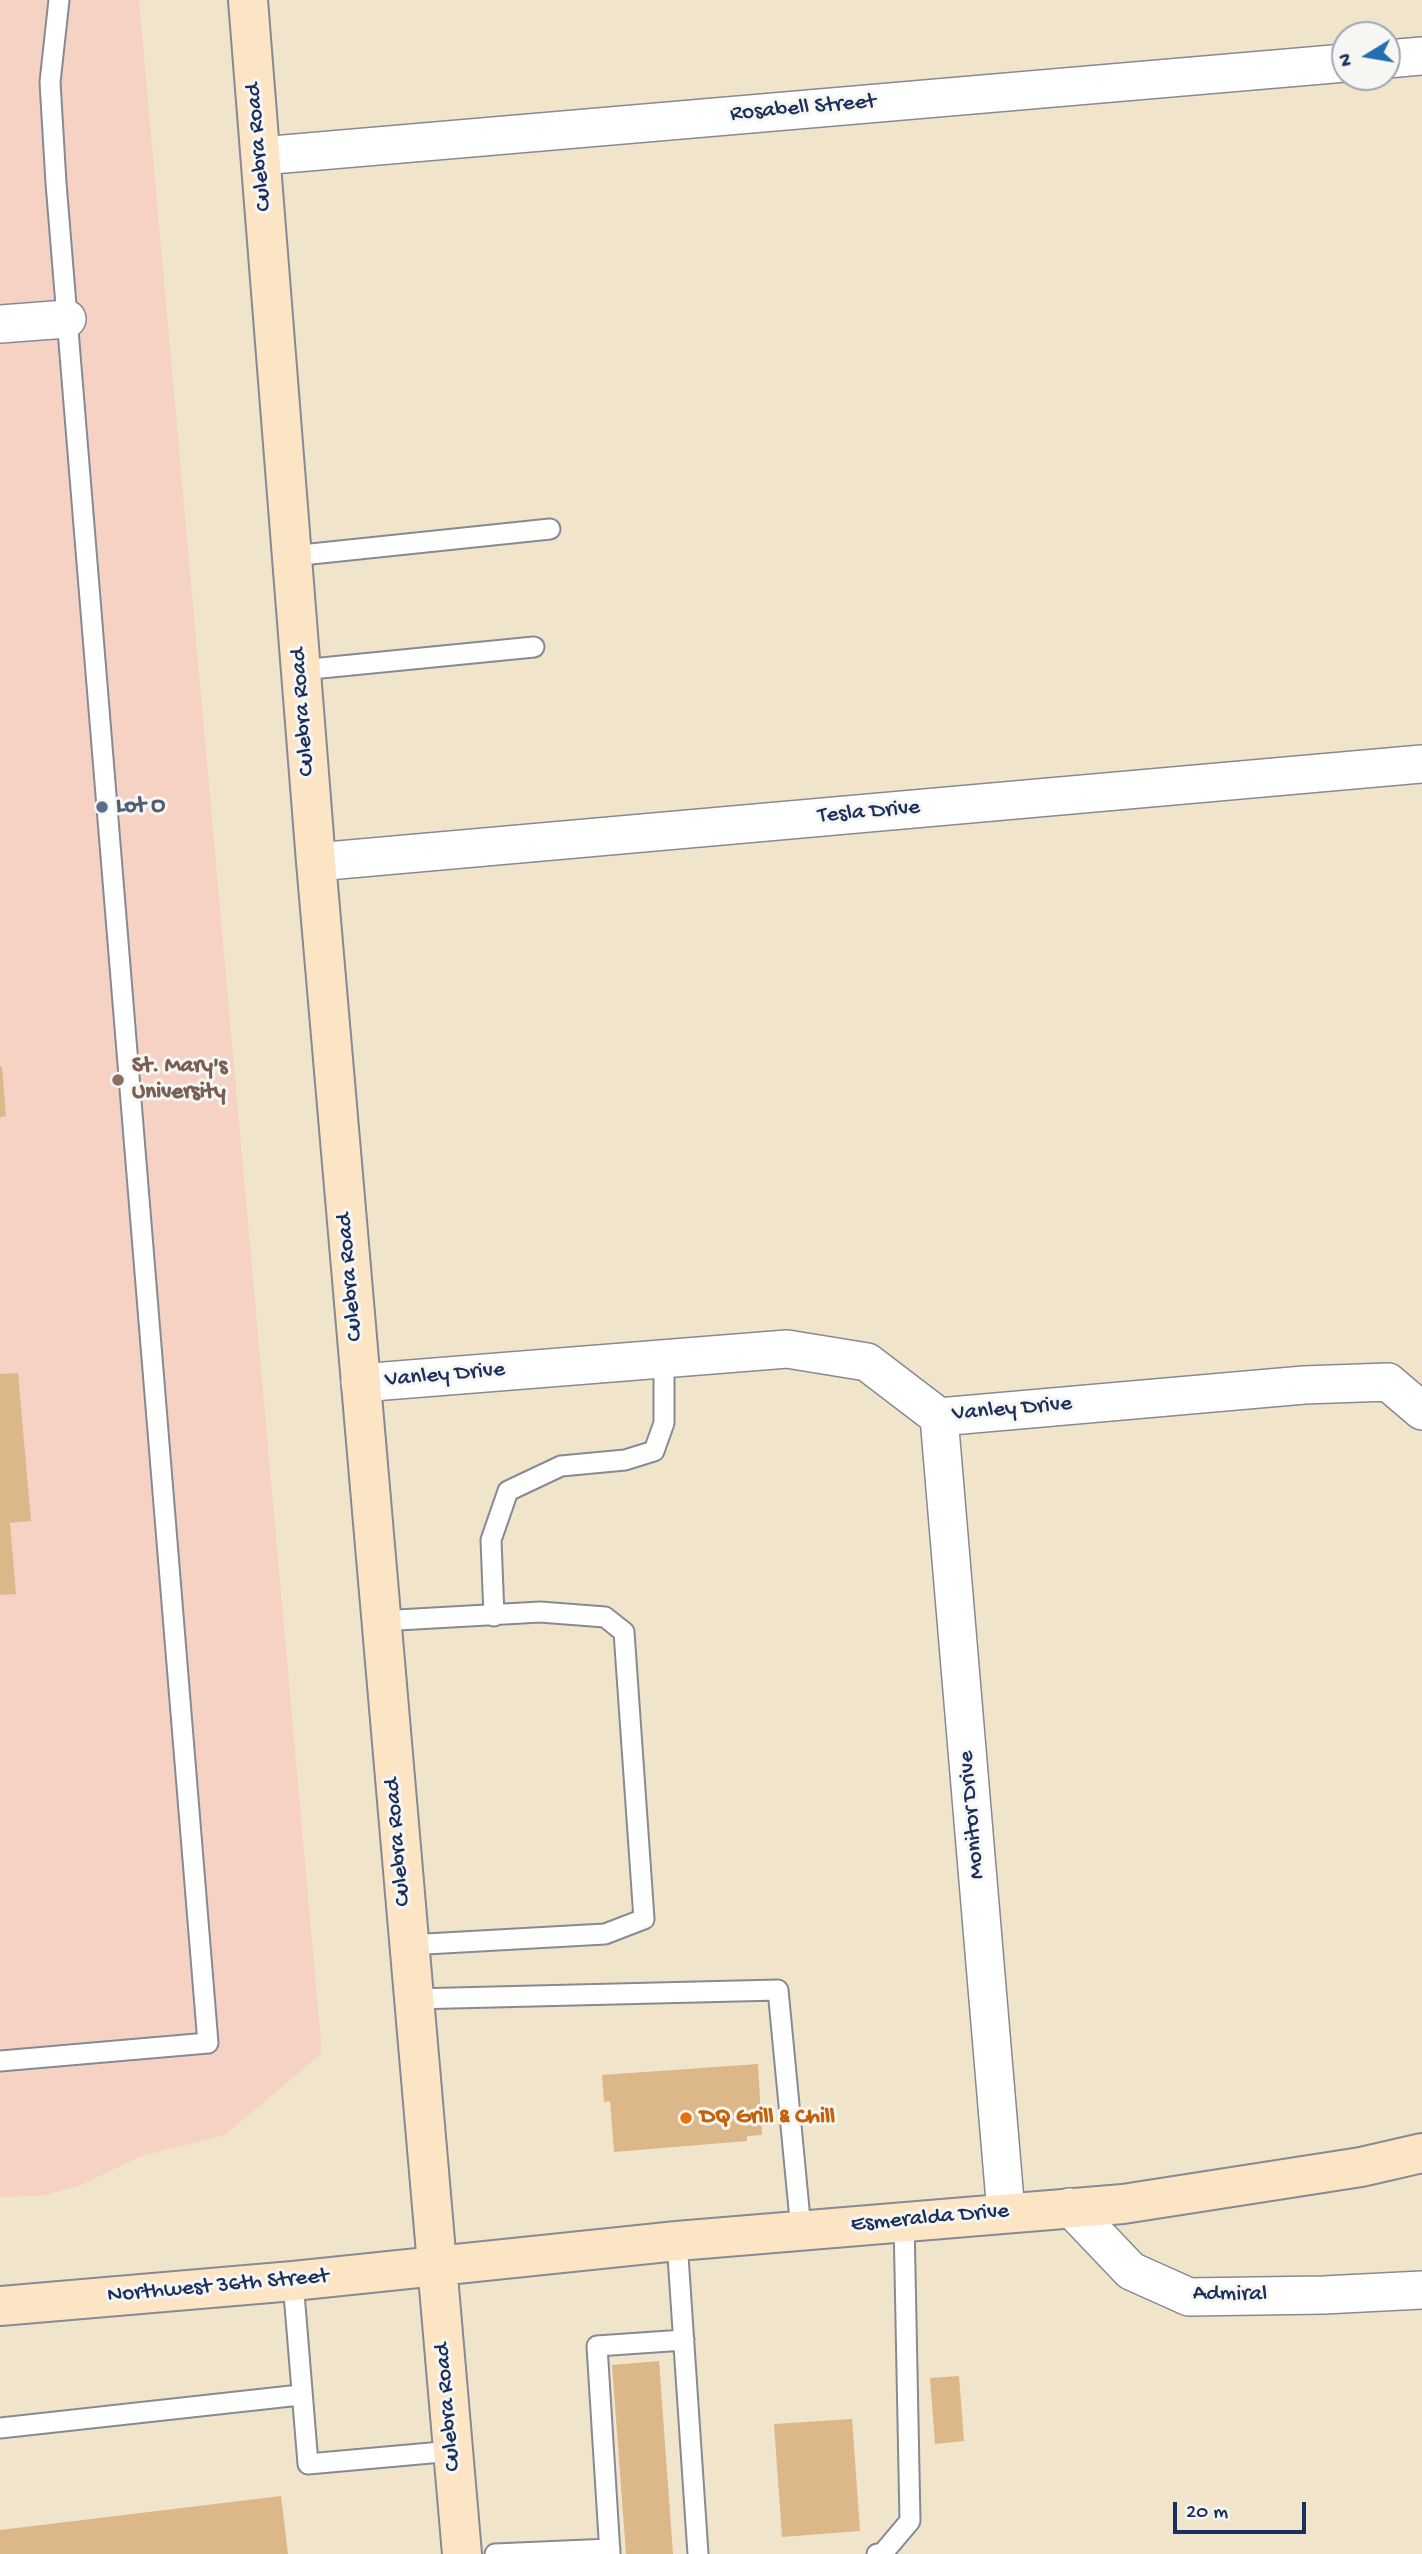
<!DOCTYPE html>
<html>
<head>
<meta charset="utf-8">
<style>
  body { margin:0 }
  #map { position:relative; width:1422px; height:2554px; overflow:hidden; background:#f0e4cb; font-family:"Gochi Hand",sans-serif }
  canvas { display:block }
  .north { position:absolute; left:1331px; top:21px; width:70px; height:70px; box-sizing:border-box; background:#f6f6f2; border:2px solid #9ea6b7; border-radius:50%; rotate:259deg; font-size:19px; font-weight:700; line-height:28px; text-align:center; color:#1b2f5e }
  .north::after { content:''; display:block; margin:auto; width:24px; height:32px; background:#1f6fb2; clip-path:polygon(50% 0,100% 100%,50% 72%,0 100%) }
  .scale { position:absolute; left:1173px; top:2502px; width:133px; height:32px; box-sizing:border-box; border:4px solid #1b2f5e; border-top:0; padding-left:9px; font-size:21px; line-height:24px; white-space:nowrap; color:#1b2f5e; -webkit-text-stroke:5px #f6f6f2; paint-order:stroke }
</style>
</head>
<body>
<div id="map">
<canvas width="1422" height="2554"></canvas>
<div class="north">N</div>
<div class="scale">20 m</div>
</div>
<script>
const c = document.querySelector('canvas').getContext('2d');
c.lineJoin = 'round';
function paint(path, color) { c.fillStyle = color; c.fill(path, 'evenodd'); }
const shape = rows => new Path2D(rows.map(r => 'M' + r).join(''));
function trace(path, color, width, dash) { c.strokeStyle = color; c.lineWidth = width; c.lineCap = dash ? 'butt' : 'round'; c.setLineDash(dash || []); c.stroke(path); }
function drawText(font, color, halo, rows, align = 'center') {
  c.font = font + ' "Gochi Hand",sans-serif'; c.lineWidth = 6; c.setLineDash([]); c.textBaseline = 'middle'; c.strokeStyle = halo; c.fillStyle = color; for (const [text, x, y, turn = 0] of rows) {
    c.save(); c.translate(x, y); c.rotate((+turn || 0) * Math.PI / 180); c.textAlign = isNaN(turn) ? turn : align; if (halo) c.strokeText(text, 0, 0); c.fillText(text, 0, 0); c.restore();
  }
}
const built = shape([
  [0,0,139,0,322,2053,225,2135,139,2157,79,2186,41,2196,0,2197]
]);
const building = shape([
  [2,1066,6,1116,0,1117,0,1067],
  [18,1373,31,1521,10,1523,16,1594,0,1595,0,1374],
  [758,2064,762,2135,747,2136,747,2141,614,2152,610,2101,604,2102,602,2075],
  [659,2361,673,2554,626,2554,612,2365],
  [959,2376,964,2441,935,2444,930,2378],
  [852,2419,860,2531,782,2537,774,2424],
  [281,2496,288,2554,0,2554,0,2530]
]);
const lane = shape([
  [292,556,550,529],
  [301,670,534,647],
  [494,1616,491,1540,508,1491,561,1466,625,1460,654,1451,664,1423,664,1358],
  [380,1621,540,1612,605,1617,624,1632,644,1919,605,1934,408,1945],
  [412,1999,778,1990,801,2230],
  [0,2061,208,2043,56,183,50,82,59,0],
  [677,2241,698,2554],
  [293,2281,308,2464,453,2451],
  [0,2428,300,2395],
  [495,2554,610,2549],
  [610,2554,597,2346,684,2340],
  [877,2554,883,2553,910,2521,904,2221]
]);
const street = shape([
  [1387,59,1422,56],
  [261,156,1345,63],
  [0,324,67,319],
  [316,862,1422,764],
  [360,1383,787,1349,867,1362,939,1417,1304,1385,1388,1382,1422,1411],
  [939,1417,1006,2213],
  [1070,2207,1131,2271,1189,2297,1324,2295,1422,2290]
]);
const secondary = shape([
  [248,0,316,862,462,2554],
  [0,2306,293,2281,677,2241,1123,2204,1361,2167,1422,2153]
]);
const markers = [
  [102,807,7,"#5c6f8a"],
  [118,1080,7,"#8d6e63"],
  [686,2118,7,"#e8710a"]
];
const streetNames = [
  ["Rosabell Street",803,109,-5],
  ["Culebra Road",260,147,-95],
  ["Culebra Road",304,712,-94],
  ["Tesla Drive",869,813,-5],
  ["Culebra Road",351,1277,-95],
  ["Vanley Drive",445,1376,-5],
  ["Vanley Drive",1012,1410,-5],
  ["Monitor Drive",973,1815,-95],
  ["Culebra Road",399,1842,-95],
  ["Esmeralda Drive",930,2219,-5],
  ["Northwest 36th Street",218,2287,-5],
  ["Admiral",1230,2295,1],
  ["Culebra Road",449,2407,-95]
];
const serviceNames = [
  ["Lot O",116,807]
];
const educationNames = [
  ["St. Mary's",132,1067],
  ["University",132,1093]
];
const foodNames = [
  ["DQ Grill & Chill",700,2118]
];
paint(built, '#f6d2c5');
paint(building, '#dcb78a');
trace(lane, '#868a94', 23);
trace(street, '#868a94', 40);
trace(secondary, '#868a94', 42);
trace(lane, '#fff', 19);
trace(street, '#fff', 37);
trace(secondary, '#fce5c4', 38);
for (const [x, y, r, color] of markers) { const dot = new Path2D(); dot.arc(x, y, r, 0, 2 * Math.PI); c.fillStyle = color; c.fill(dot); trace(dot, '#f6f6f2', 2.5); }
drawText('23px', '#1b2f5e', '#f6f6f2', streetNames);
drawText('bold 23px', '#4e5e75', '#f6f6f2', serviceNames, 'left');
drawText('bold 23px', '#785e54', '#f6f6f2', educationNames, 'left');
drawText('bold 23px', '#c56008', '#f6f6f2', foodNames, 'left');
</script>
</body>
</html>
